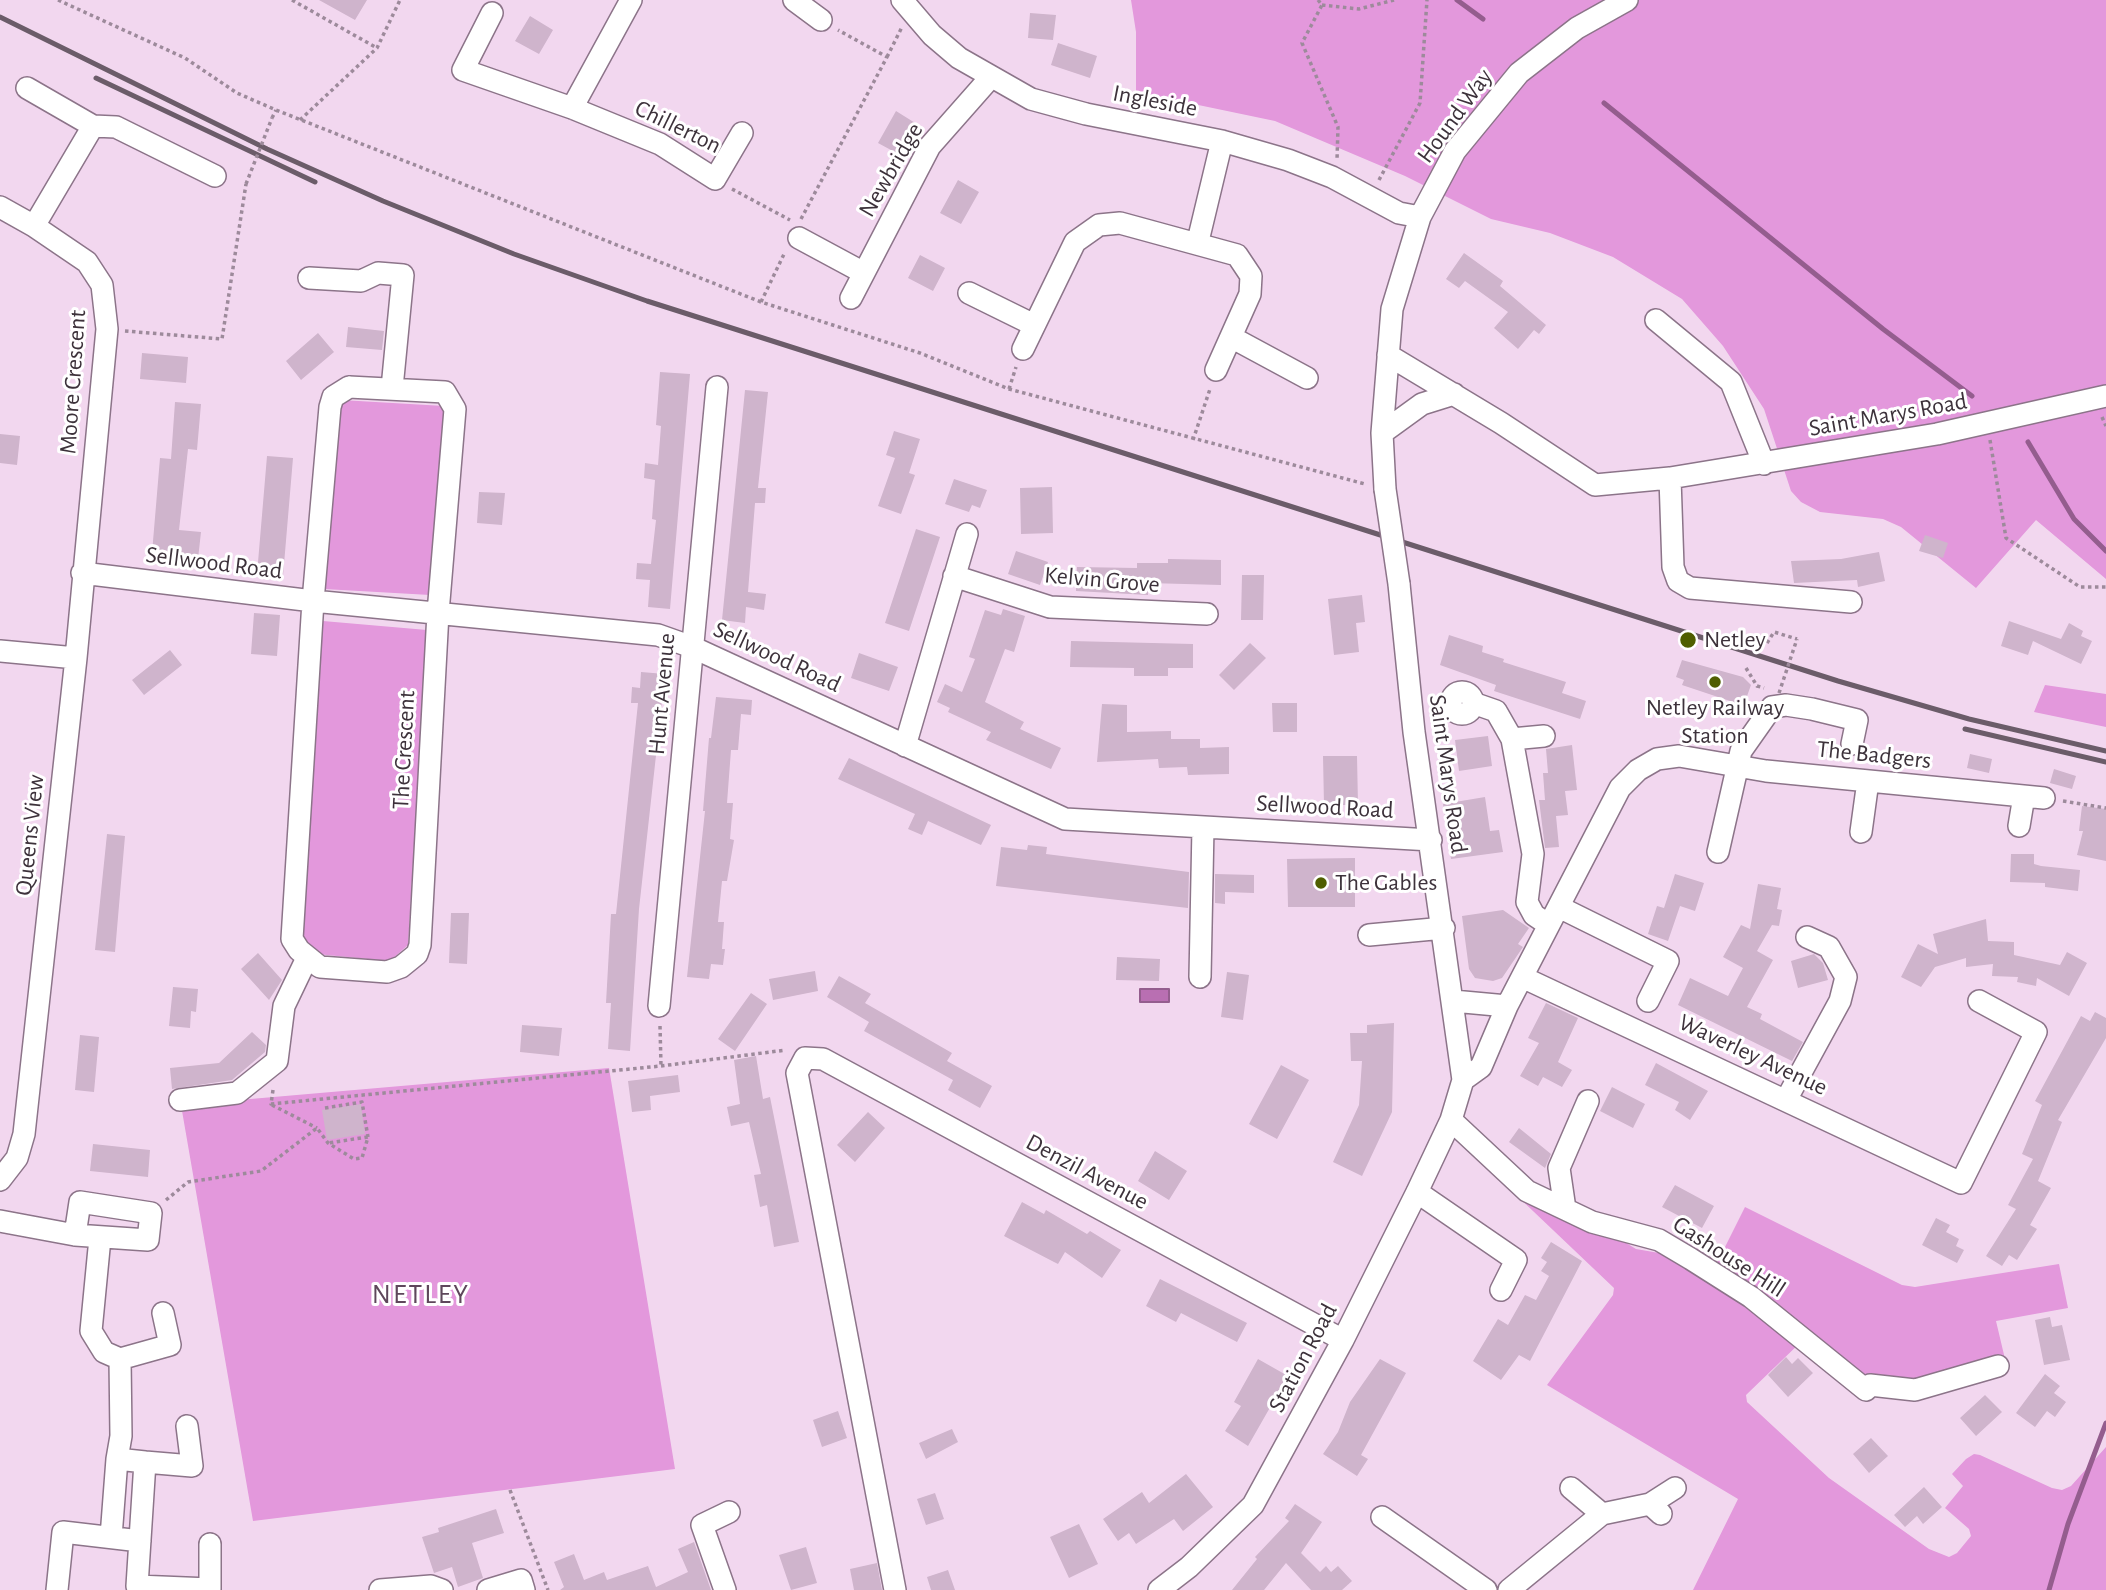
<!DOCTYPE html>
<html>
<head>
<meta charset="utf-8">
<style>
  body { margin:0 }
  canvas { display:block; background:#f2d7ef }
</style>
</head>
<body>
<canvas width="2106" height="1590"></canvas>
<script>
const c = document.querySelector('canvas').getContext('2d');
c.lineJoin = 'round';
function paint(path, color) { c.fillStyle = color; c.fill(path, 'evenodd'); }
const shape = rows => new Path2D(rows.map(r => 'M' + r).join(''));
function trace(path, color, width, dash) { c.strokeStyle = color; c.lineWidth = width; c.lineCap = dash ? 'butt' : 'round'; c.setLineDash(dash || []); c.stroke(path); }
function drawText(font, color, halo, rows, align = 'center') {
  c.font = font + ' "Alegreya Sans",sans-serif'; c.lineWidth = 6; c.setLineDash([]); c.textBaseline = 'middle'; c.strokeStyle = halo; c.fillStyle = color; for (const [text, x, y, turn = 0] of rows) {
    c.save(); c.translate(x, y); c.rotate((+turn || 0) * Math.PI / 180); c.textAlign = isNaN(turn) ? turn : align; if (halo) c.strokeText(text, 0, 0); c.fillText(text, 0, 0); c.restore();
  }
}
const green = shape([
  [1131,0,2106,0,2106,579,2036,520,1976,588,1901,527,1883,519,1820,512,1801,502,1791,491,1764,409,1723,346,1682,299,1613,257,1550,233,1491,219,1405,176,1275,121,1136,92,1136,32],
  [341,400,444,406,430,595,324,589],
  [323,621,427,630,408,945,390,961,316,954,301,935],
  [2045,685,2106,694,2106,727,2034,712],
  [609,1068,675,1469,253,1521,181,1105],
  [1513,1192,1592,1222,1636,1249,1717,1263,1745,1207,1902,1285,1915,1287,2059,1264,2068,1308,1996,1321,2005,1359,1914,1382,1875,1378,1854,1373,1804,1339,1746,1395,1747,1402,1829,1478,1929,1549,1949,1557,1957,1553,1971,1536,1969,1529,1945,1508,1963,1486,1952,1474,1966,1459,1974,1454,1980,1455,2052,1488,2062,1490,2071,1486,2106,1447,2106,1590,1693,1590,1738,1499,1547,1385,1613,1295,1614,1288]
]);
const water = shape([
  [1140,989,1169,989,1169,1002,1140,1002,1140,989]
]);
const stream = shape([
  [1457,0,1483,19],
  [1604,103,1883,329,1972,396],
  [2028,442,2074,519,2106,551],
  [2049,1590,2068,1524,2106,1423]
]);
const building = shape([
  [319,0,367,0,355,20],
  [1030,13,1056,15,1053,40,1028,38],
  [530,16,553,30,539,54,515,41],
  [1058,43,1097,56,1090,78,1051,65],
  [896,111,920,126,902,156,878,143],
  [958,180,979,192,961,224,940,213],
  [1464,253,1503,281,1500,286,1546,325,1539,334,1534,330,1518,349,1494,328,1508,312,1465,281,1459,288,1446,279],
  [920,255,945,268,933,291,908,278],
  [348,327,384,331,382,350,346,347],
  [318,333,334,352,301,380,286,361],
  [142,353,188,357,186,383,140,379],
  [660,372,690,374,670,609,648,607,650,580,636,579,637,563,651,564,656,520,652,519,655,480,644,478,645,463,658,465,661,426,656,425],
  [745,390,768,392,758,488,766,488,765,503,755,503,748,592,766,594,764,610,746,607,745,623,722,620],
  [175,402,201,404,197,450,188,449,179,530,201,532,198,559,152,553,160,458,171,459],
  [894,431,920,439,909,473,915,475,901,514,878,506,895,458,886,455],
  [0,434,20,436,17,465,0,463],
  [267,456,293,458,283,576,257,574],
  [954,479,987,490,980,508,972,505,969,512,945,504],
  [1052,487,1053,533,1021,534,1020,488],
  [479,492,505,493,502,525,477,523],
  [916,529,940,537,909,631,885,623],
  [1925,535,1948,543,1943,558,1919,551],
  [1016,551,1048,562,1040,585,1008,574],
  [1879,552,1885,581,1858,587,1857,580,1794,583,1791,561,1841,559],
  [1168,559,1221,560,1221,585,1148,583,1148,595,1076,591,1077,567,1137,568,1137,563,1168,563],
  [1242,575,1264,575,1263,620,1241,620],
  [1362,595,1365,622,1356,623,1359,652,1334,655,1328,599],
  [1003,609,1025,616,1014,652,1005,649,985,702,1024,722,1020,729,1061,748,1051,769,986,740,991,732,948,712,950,708,937,702,945,684,962,692,975,659,969,657,985,610,1001,615],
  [254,613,280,615,277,656,251,654],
  [2009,621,2061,639,2069,623,2083,631,2081,636,2092,641,2081,664,2033,641,2028,655,2001,646],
  [1449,635,1483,646,1482,652,1504,659,1503,662,1566,682,1562,693,1586,701,1580,719,1494,691,1496,685,1440,665],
  [1071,641,1193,644,1193,668,1168,668,1168,676,1134,676,1134,668,1070,667],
  [1250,643,1266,658,1234,690,1219,675],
  [170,650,182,665,144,695,132,680],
  [859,653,898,667,889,691,851,678],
  [1682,660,1743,677,1751,685,1746,699,1738,697,1736,703,1682,685,1684,680,1676,677],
  [641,672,665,674,639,909,630,1051,608,1049,611,1003,606,1003,611,914,616,914,638,703,631,703,632,687,640,688],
  [716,697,752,700,751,715,741,714,738,750,731,750,727,803,733,803,730,839,734,840,727,881,722,881,718,922,724,922,722,949,725,949,723,965,711,964,709,979,687,977,705,811,703,811,709,738,711,738],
  [1272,703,1297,703,1297,732,1273,732],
  [1102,704,1127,705,1127,732,1171,731,1171,739,1200,739,1200,748,1229,747,1229,774,1188,775,1187,767,1159,768,1158,759,1097,762],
  [1488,736,1492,766,1459,771,1455,740],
  [1572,745,1577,790,1565,791,1568,815,1556,816,1559,847,1545,848,1539,800,1545,800,1543,773,1548,773,1546,749],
  [1970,754,1992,759,1989,773,1967,768],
  [1323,756,1357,756,1358,805,1324,805],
  [849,758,991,825,981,845,928,821,922,835,908,829,915,814,838,779],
  [2054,769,2076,776,2072,789,2050,783],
  [1485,797,1490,831,1499,830,1503,852,1451,859,1443,804],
  [2082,806,2106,809,2106,861,2077,855,2083,831,2079,831],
  [107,834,125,836,115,952,95,950],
  [1028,845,1047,847,1046,854,1189,872,1188,908,996,886,1001,847,1027,850],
  [2011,854,2034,854,2034,864,2041,866,2080,870,2078,891,2045,887,2045,883,2010,882],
  [1355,858,1355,907,1288,907,1287,859],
  [1215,874,1254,875,1254,893,1225,892,1225,904,1215,903],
  [1675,874,1704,883,1695,911,1680,906,1668,941,1648,934,1657,906,1664,908],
  [1758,884,1781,888,1777,909,1782,910,1779,926,1772,925,1757,951,1773,960,1747,1007,1762,1014,1760,1019,1803,1042,1792,1061,1678,1005,1690,978,1728,996,1743,968,1723,957,1741,925,1750,929],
  [1503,910,1529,928,1518,944,1523,947,1502,978,1493,981,1475,978,1469,969,1462,916],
  [451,913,469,913,467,964,449,963],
  [1986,919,1988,941,2014,942,2014,955,2060,965,2067,952,2087,963,2069,996,2037,978,2036,986,2017,982,2018,977,1992,976,1993,964,1966,967,1966,958,1935,967,1921,987,1901,977,1918,944,1938,954,1933,934],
  [258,953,282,980,269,1000,241,969],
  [1814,954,1823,963,1828,980,1798,988,1791,961],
  [1117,957,1160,959,1159,981,1116,980],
  [815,971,818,991,773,1000,769,979],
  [1227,972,1249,975,1243,1020,1221,1017],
  [839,976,871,994,865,1003,952,1053,947,1061,992,1086,980,1108,948,1090,953,1080,864,1031,869,1022,827,997],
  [173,987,198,989,196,1012,191,1011,190,1028,169,1026],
  [751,993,767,1004,735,1051,718,1039],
  [1546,1003,1578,1018,1558,1062,1572,1070,1562,1087,1543,1077,1538,1086,1520,1076,1539,1043,1528,1038],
  [2095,1012,2106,1018,2106,1038,2058,1120,2062,1122,2038,1181,2051,1188,2030,1225,2037,1229,2017,1260,2009,1255,2002,1266,1986,1256,2016,1209,2008,1205,2033,1159,2022,1154,2042,1105,2035,1101,2081,1016,2090,1021],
  [1394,1023,1392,1112,1362,1176,1333,1162,1359,1105,1362,1061,1351,1061,1350,1033,1367,1033,1367,1025],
  [522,1025,562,1028,559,1056,520,1052],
  [252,1032,266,1045,265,1052,232,1080,172,1089,170,1068,219,1063],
  [80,1035,99,1037,94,1092,75,1090],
  [756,1056,763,1099,770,1097,799,1242,774,1247,767,1205,760,1207,754,1175,761,1174,749,1122,731,1126,727,1107,740,1104,734,1060],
  [1656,1063,1708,1091,1690,1120,1675,1110,1679,1102,1645,1085],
  [1281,1065,1309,1080,1277,1139,1249,1124],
  [678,1075,680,1092,650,1096,651,1110,632,1112,628,1081],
  [1612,1087,1645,1104,1633,1128,1600,1111],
  [361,1104,365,1134,327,1140,322,1110],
  [868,1112,885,1128,855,1162,837,1145],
  [1519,1128,1551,1154,1545,1168,1509,1142],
  [93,1144,150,1150,148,1177,90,1171],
  [1155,1151,1187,1171,1169,1200,1138,1181],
  [1675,1185,1714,1206,1702,1228,1662,1207],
  [1022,1202,1044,1214,1046,1210,1087,1234,1090,1231,1121,1250,1102,1278,1065,1252,1058,1264,1054,1262,1004,1236],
  [1936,1218,1950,1225,1946,1232,1959,1239,1956,1246,1964,1250,1957,1263,1922,1245],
  [1551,1242,1582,1261,1530,1361,1519,1355,1501,1380,1473,1361,1498,1319,1508,1325,1525,1295,1536,1300,1549,1276,1541,1271,1547,1262,1541,1258],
  [1160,1279,1247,1323,1237,1342,1181,1313,1176,1322,1146,1306],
  [2050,1317,2052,1327,2062,1325,2070,1360,2044,1365,2035,1320],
  [1786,1357,1792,1364,1798,1358,1813,1373,1788,1397,1768,1375],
  [1258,1359,1288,1376,1248,1446,1225,1431,1241,1406,1234,1402],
  [1380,1359,1406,1373,1361,1455,1368,1459,1357,1476,1323,1454,1338,1432,1350,1402],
  [2045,1374,2060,1386,2054,1393,2066,1402,2055,1417,2047,1411,2035,1427,2016,1413],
  [1985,1395,2002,1412,1976,1436,1960,1418],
  [838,1411,847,1438,822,1447,813,1420],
  [952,1429,958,1442,926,1459,919,1443],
  [1871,1438,1888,1456,1869,1473,1853,1454],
  [1186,1474,1213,1507,1183,1531,1174,1519,1136,1544,1129,1533,1118,1541,1103,1519,1142,1492,1149,1503],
  [1924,1487,1942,1507,1923,1524,1917,1516,1905,1527,1894,1515],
  [935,1493,944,1519,926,1525,917,1499],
  [1295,1504,1322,1522,1301,1553,1320,1572,1326,1566,1331,1572,1338,1566,1352,1581,1342,1590,1311,1590,1286,1563,1264,1590,1232,1590,1257,1559,1255,1557,1289,1521,1285,1518],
  [496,1509,504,1533,472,1543,483,1578,458,1587,452,1567,434,1573,422,1537,439,1532,438,1528],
  [1079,1524,1098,1564,1069,1578,1050,1537],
  [694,1542,711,1590,560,1590,564,1587,554,1562,574,1554,584,1580,604,1572,607,1580,648,1566,656,1587,688,1572,678,1549],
  [806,1547,817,1583,791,1590,779,1555],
  [877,1563,882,1590,854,1590,850,1569],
  [948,1570,955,1590,931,1590,927,1577]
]);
const path = shape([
  [58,0,185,58,237,93,276,110,761,302,920,353,1009,389,1365,484],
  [292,0,377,48],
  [1318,0,1322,5,1302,43,1338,127,1337,160],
  [1322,5,1359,9,1394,0],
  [887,57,902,27],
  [272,118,276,110],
  [300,120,377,48,400,0],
  [1379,180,1420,103,1427,0],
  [732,189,790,220],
  [801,219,887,57,838,30],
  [761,302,785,252],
  [125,331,222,339,246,184],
  [1009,389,1016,367],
  [2102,417,2106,426],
  [1193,440,1210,389],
  [1990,440,2006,538,2080,587,2106,587],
  [1767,643,1774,632,1797,639],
  [1746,668,1757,686,1764,688],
  [2063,801,2106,808],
  [660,1026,661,1066],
  [273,1090,271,1104,661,1066,786,1050],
  [272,1105,317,1128],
  [325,1108,362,1102,368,1137],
  [166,1200,188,1182,261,1171,317,1128,328,1143,354,1159,362,1158,368,1137,328,1143],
  [510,1490,548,1590]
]);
const minor = shape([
  [794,0,821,20],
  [902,0,932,35,959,58,1031,99,1086,114,1222,141,1288,160,1332,177,1399,213,1420,217],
  [492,13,463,70,572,108,660,144,715,179,742,133],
  [27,88,93,126,116,127,215,176],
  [572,108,631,0],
  [0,207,34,226,87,262,102,285,107,329,76,658,24,1134,17,1158,0,1180],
  [34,226,93,126],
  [799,238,864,273],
  [1198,241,1222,141],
  [309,278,361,281,378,273,403,275,392,388],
  [969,293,1034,325],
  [851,298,930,146,990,78],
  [1656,320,1731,382,1764,464],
  [1231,337,1307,378],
  [1023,349,1075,242,1099,225,1120,223,1237,255,1251,276,1250,294,1216,370],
  [1388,355,1501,423,1595,485,1670,478,1937,434,2106,396],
  [349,387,445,392,455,409,438,613,420,945,417,954,401,967,387,972,320,967,299,950,292,939,313,601,330,407,333,397,349,387],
  [1382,433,1422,404,1454,394],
  [1670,478,1673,567,1678,581,1690,588,1851,602],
  [1385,489,1382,433,1392,309,1420,217,1455,151,1519,73,1577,28,1627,0],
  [82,573,313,601,658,635,692,647,1065,819,1431,840],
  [954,576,1050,607,1207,614],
  [0,651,76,658],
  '1451 703a11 11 0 1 1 22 0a11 11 0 1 1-22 0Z',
  [1473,703,1496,711,1512,739,1533,854,1527,902,1534,915,1549,925],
  [1512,739,1544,736],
  [905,746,967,534],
  [2019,826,2024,796],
  [1861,832,1868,781],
  [1718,852,1741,751,1772,707,1786,705,1812,709,1857,720,1852,744],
  [1559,907,1668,961,1648,1001],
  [1369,935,1444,928],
  [1200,977,1203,827],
  [1522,977,1961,1183,2036,1032,1979,1001],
  [1453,1001,1507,1006],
  [659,1006,717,387],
  [1463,1080,1481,1067,1507,1006,1620,788,1638,770,1657,759,1679,756,1766,771,2044,798],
  [180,1100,237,1093,277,1061,284,1006,307,958],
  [1786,1100,1840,1001,1846,977,1829,947,1807,937],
  [1451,1120,1527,1191,1592,1222,1659,1240,1691,1259,1751,1297,1866,1390,1870,1385,1915,1390,1998,1366],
  [1417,1192,1516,1260,1501,1290],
  [1565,1209,1559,1168,1588,1101],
  [0,1221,75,1235,148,1240,151,1213,80,1202,75,1235],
  [100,1238,91,1331,104,1352,120,1359],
  [120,1359,121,1436,117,1459,145,1462,137,1586,210,1589,210,1544],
  [120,1359,170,1345,163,1313],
  [145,1462,192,1466,187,1426],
  [1650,1504,1675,1488],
  [1602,1514,1650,1504,1661,1514],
  [1382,1517,1486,1590],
  [111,1537,117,1459],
  [57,1590,63,1532,140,1541],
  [380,1590,431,1586,442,1590],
  [488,1590,521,1580,524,1590],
  [725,1590,702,1525,729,1512],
  [895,1590,797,1073,805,1058,823,1059,1343,1340],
  [1159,1590,1189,1567,1253,1505,1343,1340,1417,1192,1451,1120,1463,1080,1414,732,1399,584],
  [1509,1590,1602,1514,1571,1488]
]);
const rail = shape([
  [0,17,267,149,383,201,514,254,647,301,1838,681,1969,719,2106,751],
  [96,78,315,182],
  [1965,729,2106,762]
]);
const pathBridge = shape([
  [246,184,272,118],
  [1779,693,1797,639]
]);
const minorBridge = shape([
  [1385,489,1399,584]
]);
const markers = [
  [1688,640,9,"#4f5e00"],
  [1715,682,7,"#4f5e00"],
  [1321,883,7,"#4f5e00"]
];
const streetNames = [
  ["Ingleside",1155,101,11],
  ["Hound Way",1455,116,-54],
  ["Chillerton",678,127,26],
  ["Newbridge",891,170,-60],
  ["Moore Crescent",73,382,-86],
  ["Saint Marys Road",1888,415,-10],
  ["Sellwood Road",214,563,7],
  ["Kelvin Grove",1102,580,5],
  ["Sellwood Road",777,657,25],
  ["Hunt Avenue",662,694,-85],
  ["The Crescent",404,750,-87],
  ["The Badgers",1874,755,6],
  ["Saint Marys Road",1448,774,82],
  ["Sellwood Road",1325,807,3],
  ["Queens View",30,835,-84],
  ["Waverley Avenue",1753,1055,25],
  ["Denzil Avenue",1087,1172,28],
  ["Gashouse Hill",1729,1257,33],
  ["Station Road",1303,1358,-62]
];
const poiNames = [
  ["Netley",1704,640],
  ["Netley Railway",1715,708,"center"],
  ["Station",1715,736,"center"],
  ["The Gables",1335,883]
];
const quarterNames = [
  ["NETLEY",421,1295]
];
paint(green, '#e398dc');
paint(water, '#b96fb2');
trace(water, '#945d8e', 2);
trace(stream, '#945d8e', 5);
paint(building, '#cfb4cc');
trace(minor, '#8c7489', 24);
trace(path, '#9d8a9b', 3.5, [3.5, 3.5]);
trace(minor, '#fff', 21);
trace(rail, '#6b5c69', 5);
trace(minorBridge, '#8c7489', 24, []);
trace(pathBridge, '#9d8a9b', 3.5, [3.5, 3.5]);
trace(minorBridge, '#fff', 21);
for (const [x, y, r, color] of markers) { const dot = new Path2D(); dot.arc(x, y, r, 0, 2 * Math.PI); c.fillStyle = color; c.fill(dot); trace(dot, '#fff', 2.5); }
drawText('24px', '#3d323b', '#fff', streetNames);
drawText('24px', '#3d323b', '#fff', poiNames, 'left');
c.letterSpacing = '2px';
drawText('28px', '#5e475b', '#fff', quarterNames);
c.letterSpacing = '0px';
</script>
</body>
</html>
